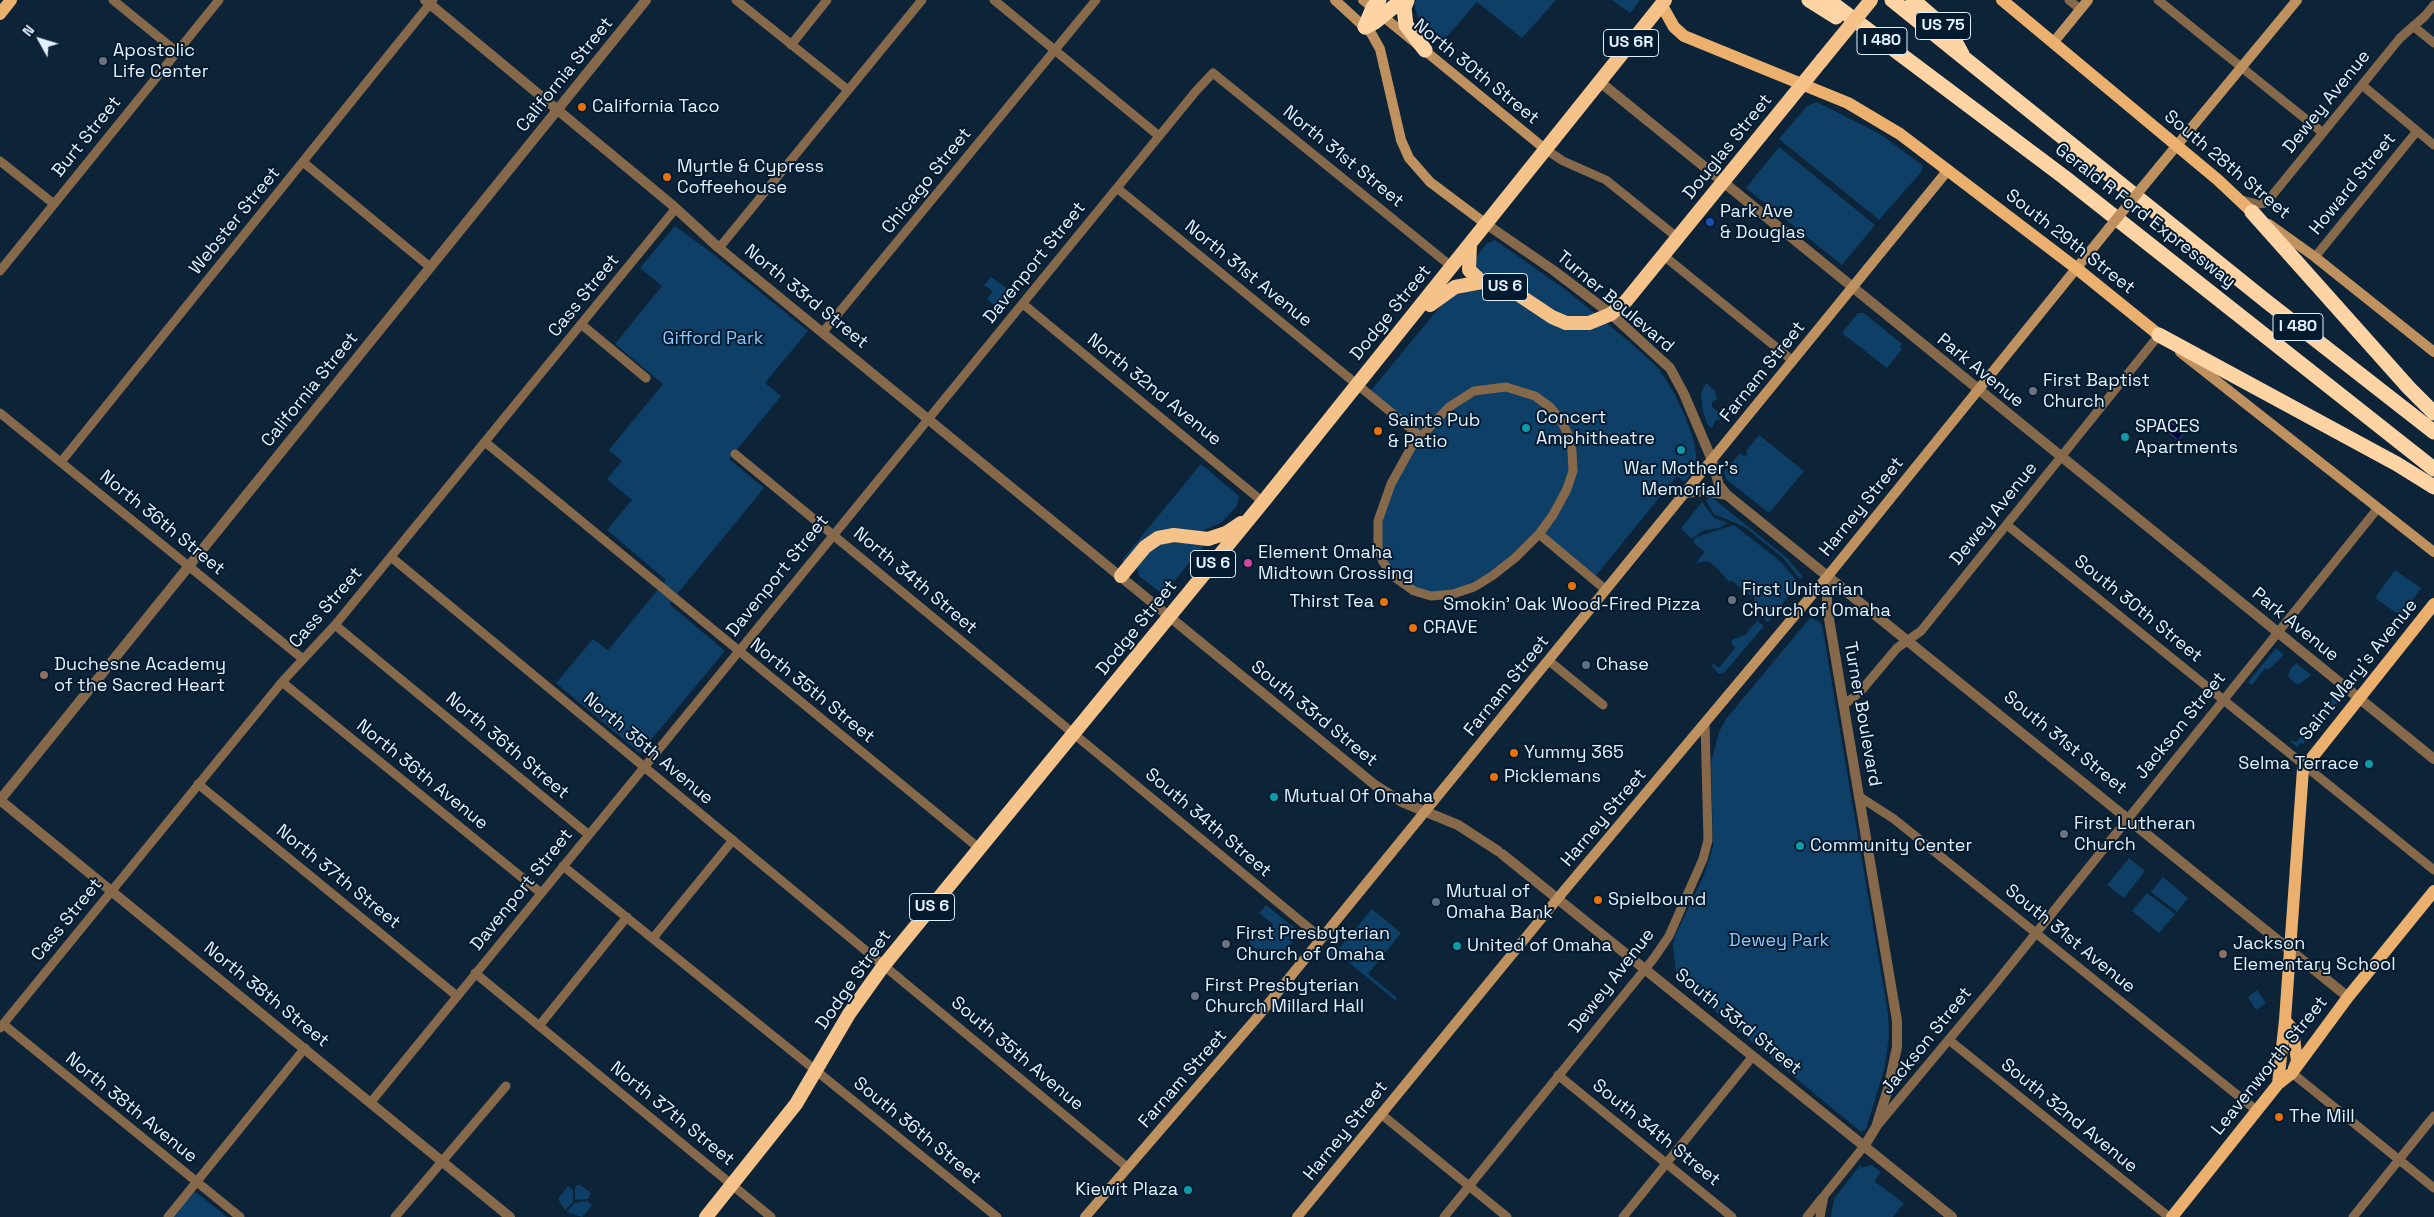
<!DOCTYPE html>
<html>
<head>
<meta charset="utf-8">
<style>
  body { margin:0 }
  #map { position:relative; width:2434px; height:1217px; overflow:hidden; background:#0d2438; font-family:"Space Grotesk",sans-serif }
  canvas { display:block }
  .north { position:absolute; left:15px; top:15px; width:50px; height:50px; -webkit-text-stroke:4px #041a2e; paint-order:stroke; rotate:309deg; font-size:14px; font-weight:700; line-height:20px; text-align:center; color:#e3f1fe }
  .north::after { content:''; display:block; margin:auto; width:18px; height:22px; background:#e3f1fe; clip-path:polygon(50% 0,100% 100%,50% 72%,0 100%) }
</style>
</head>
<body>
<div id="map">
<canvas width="2434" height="1217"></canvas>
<div class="north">N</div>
</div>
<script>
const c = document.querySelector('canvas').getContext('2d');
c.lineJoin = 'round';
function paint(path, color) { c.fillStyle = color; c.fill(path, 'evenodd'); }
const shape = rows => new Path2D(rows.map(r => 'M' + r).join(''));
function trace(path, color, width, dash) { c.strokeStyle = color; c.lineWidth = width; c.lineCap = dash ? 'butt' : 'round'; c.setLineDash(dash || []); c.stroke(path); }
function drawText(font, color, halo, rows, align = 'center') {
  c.font = font + ' "Space Grotesk",sans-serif'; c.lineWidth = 4; c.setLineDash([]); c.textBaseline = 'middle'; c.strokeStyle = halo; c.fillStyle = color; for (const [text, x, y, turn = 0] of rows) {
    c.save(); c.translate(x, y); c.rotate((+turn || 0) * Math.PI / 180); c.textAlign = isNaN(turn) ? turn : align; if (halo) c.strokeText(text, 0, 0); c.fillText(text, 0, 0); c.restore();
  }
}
const green = shape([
  [1417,0,1556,0,1522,38,1477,2,1444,40,1417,16,1414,3],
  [1612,0,1640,0,1630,13],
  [1817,102,1880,134,1922,165,1922,171,1879,220,1779,139,1807,106],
  [1779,147,1875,225,1842,265,1746,188],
  [675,226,713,254,808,331,765,383,781,396,729,459,764,488,669,604,725,651,640,753,556,683,593,639,608,650,666,580,607,530,632,500,607,479,622,461,609,450,663,384,615,344,662,286,640,268],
  [1495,240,1570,293,1633,345,1659,369,1674,393,1685,416,1694,441,1697,463,1693,472,1684,482,1677,476,1593,579,1539,534,1508,565,1448,595,1406,587,1380,556,1381,509,1420,436,1368,394,1472,268,1473,262,1486,244],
  [991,277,1009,290,996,307,987,299,993,291,984,285],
  [1858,313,1864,313,1902,344,1900,347,1902,349,1887,368,1842,333],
  [1706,383,1715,391,1717,399,1712,402,1712,407,1719,412,1720,420,1716,420,1712,428,1708,426,1703,412,1701,393],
  [1759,435,1804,471,1769,513,1726,479,1724,472,1740,453,1745,457,1747,455,1746,451],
  [1201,464,1239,496,1237,506,1221,523,1204,530,1204,535,1175,531,1125,563,1122,560],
  [1710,496,1786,557,1803,577,1800,579,1783,558,1745,527,1714,514,1706,500],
  [1702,502,1714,518,1728,523,1719,528,1702,531,1692,539,1682,530,1682,527],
  [1734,525,1780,561,1795,579,1796,587,1768,622,1761,616,1763,613,1753,602,1755,599,1731,580,1729,582,1717,568,1708,561,1696,563,1705,552,1693,542,1696,537],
  [1158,541,1205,544,1164,593,1160,592,1139,576,1137,568,1132,567],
  [2395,570,2421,588,2401,616,2375,598],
  [1810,618,1818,621,1822,625,1888,1013,1889,1037,1884,1070,1866,1129,1861,1132,1677,980,1673,945,1675,936,1704,875,1713,847,1711,762,1719,732,1726,719],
  [1757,621,1764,626,1724,673,1719,674,1711,665,1714,664,1719,668,1735,648,1731,643,1732,640,1746,634],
  [2276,648,2284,655,2268,670,2265,668,2252,685,2248,682],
  [2296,663,2311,675,2298,685,2288,677,2291,668],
  [2328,690,2337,696,2335,699,2338,701,2303,744,2300,743,2297,747,2289,740,2296,742,2333,697],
  [2129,858,2145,871,2124,898,2107,885],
  [2163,877,2188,898,2177,912,2151,892],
  [2147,893,2175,914,2159,933,2132,911],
  [1266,905,1301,933,1276,959,1263,949,1256,949,1249,942,1261,929,1266,933,1273,924,1259,913],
  [1372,909,1401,933,1368,974,1397,998,1395,1000,1337,953,1331,959,1327,956,1333,948,1338,950],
  [2257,990,2266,1003,2256,1010,2248,997],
  [1861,1164,1861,1168,1871,1165,1881,1172,1874,1181,1904,1203,1893,1217,1831,1217,1834,1199],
  [577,1185,580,1185,591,1193,588,1199,575,1200,575,1188],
  [568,1186,573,1190,573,1202,565,1210,558,1199],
  [192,1193,197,1193,227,1217,172,1217],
  [587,1201,592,1205,582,1217,567,1212,574,1203]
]);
const water = shape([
  [2167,420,2184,433,2178,440,2162,427,2167,420]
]);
const minor = shape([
  [113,0,177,52],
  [736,0,848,90],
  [994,0,1159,136],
  [2069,0,2080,9],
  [2158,0,2323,133],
  [2413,26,2434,43],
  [791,45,827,0],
  [2362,85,2434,145],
  [1545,149,1563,161,1606,180,1678,238],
  [0,161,54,204],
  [303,162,430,267],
  [1117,188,1420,436],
  [2242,200,2257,204,2266,203,2400,38,2425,16,2434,5],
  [719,248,922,0],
  [1663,255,1793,361],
  [2315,257,2417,131],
  [0,271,219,0],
  [1023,304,1263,502],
  [581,324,646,378],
  [823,332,1096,0],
  [1506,387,1535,396,1550,407,1560,419,1568,434,1572,451,1573,471,1567,489,1553,515,1539,534,1515,558,1492,576,1474,587,1453,594,1431,596,1414,591,1393,576,1383,562,1378,547,1378,521,1391,484,1412,446,1449,407,1474,391,1506,387],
  [0,413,303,659],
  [485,442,980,849],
  [735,454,1321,938],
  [61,462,433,0],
  [2007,525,2434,870],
  [1539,534,1606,590],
  [391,557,1128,1168],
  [335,625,589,835],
  [1548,660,1603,705],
  [282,682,541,893],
  [1845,704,1860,692,1897,648,1921,631,2159,335],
  [198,784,457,996],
  [1860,797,1894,819,2256,1110],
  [563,866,997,1217],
  [653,938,733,840],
  [475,973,771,1217],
  [3,1024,240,1217],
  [539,1026,627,917],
  [0,1028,282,682,335,625,676,208],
  [1949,1040,2169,1217],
  [2292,1073,2434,1188],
  [1558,1075,1732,1217],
  [371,1102,1196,91,1213,73,1452,267],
  [1381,1114,1507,1217],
  [1876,1127,1991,989,2378,508],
  [168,1217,305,1048],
  [395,1217,506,1086],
  [1444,1217,1654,958,1669,936,1703,859,1708,840,1705,724],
  [1623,1217,1753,1056],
  [1807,1217,1822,1198],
  [1820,1217,1824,1196,1865,1145],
  [2353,1217,2434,1116]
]);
const tertiary = shape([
  [425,0,671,204,719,248,1375,785,1402,802,1458,825,1498,851],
  [1600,82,2434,759],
  [1486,224,1553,270,1611,314,1670,368,1684,394,1712,460,1719,485,1727,495,2348,997],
  [1685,493,1705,491,1727,495],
  [1827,577,1827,607,1897,1021,1897,1047,1888,1089,1876,1127,1865,1145],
  [0,800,646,0],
  [0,800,510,1217],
  [1502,854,1952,1217]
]);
const secondary = shape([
  [1335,0,1371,33,1380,49,1401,140,1409,158,1430,182,1486,224],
  [1363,0,1545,149],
  [2053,43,2088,0],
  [2159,167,2297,0],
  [2269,224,2315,257,2434,352],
  [2180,352,2434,552],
  [1085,1217,1255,1020,1948,170],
  [1297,1217,1563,892,1827,577,2109,228]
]);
const primary = shape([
  [2002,0,2218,180,2252,212],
  [1661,4,1674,27,1684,36,1848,103,1900,134,2076,268,2159,335],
  [0,14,11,0],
  [2285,1020,2293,1030,2297,1061,2294,1068],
  [2278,1084,2285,1020,2303,769,2434,604],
  [2172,1217,2278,1084,2292,1073,2348,997,2434,891]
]);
const trunk = shape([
  [1470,244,1469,270,1482,282],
  [1430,305,1455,287,1482,282,1510,289,1552,317,1566,323,1589,323,1611,314,1626,301,1822,60],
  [1121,576,1145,547,1158,538,1174,535,1208,539,1226,533,1241,523],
  [706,1217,796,1104,849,1014,884,965,1263,502,1665,0]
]);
const motorway = shape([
  [1407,0,1404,8,1406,25,1425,50],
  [1809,0,1836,17],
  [1828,0,2064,177,2434,469],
  [1892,0,2266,301,2434,432],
  [1913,0,1950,32,1962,54],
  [1365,27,1375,22,1402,0],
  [1365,27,1373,8,1379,0],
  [2252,212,2409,388,2434,413],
  [2159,335,2397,464,2434,487]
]);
const secondaryBridge = shape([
  [2109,228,2159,167]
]);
const trunkBridge = shape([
  [1822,60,1871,0]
]);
const markers = [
  [103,61,5,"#6b7280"],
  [582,107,5,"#e8710a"],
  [667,177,5,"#e8710a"],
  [1710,222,5,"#1a4fb4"],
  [2033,391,5,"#6b7280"],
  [1526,428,5,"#0f9aa8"],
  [1378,431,5,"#e8710a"],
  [2125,437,5,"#0f9aa8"],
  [1681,450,5,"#0f9aa8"],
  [1248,563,5,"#d1479c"],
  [1572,586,5,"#e8710a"],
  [1732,600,5,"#6b7280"],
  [1384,602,5,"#e8710a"],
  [1413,628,5,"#e8710a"],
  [1586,665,5,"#5c6f8a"],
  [44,675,5,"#8d6e63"],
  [1514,753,5,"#e8710a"],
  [2369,764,5,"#0f9aa8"],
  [1494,777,5,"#e8710a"],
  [1274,797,5,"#0f9aa8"],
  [2064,834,5,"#6b7280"],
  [1800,846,5,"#0f9aa8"],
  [1598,900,5,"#e8710a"],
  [1436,902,5,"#5c6f8a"],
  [1226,944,5,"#6b7280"],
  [1457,946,5,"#0f9aa8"],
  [2223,954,5,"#8d6e63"],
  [1195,996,5,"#6b7280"],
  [2279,1117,5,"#e8710a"],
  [1188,1190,5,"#0f9aa8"]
];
const shields = [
  [1943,26,55],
  [1882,41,50],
  [1631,43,55],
  [1505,287,45],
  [2298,327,50],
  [1213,564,45],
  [932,907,45]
];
const shieldNames = [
  ["US 75",1943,26],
  ["I 480",1882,41],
  ["US 6R",1631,43],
  ["US 6",1505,287],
  ["I 480",2298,327],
  ["US 6",1213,564],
  ["US 6",932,907]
];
const poiNames = [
  ["Apostolic",113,51],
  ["Life Center",113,72],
  ["California Taco",592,107],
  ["Myrtle & Cypress",677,167],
  ["Coffeehouse",677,188],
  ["Park Ave",1720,212],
  ["& Douglas",1720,233],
  ["First Baptist",2043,381],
  ["Church",2043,402],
  ["Concert",1536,418],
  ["Amphitheatre",1536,439],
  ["Saints Pub",1388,421],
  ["& Patio",1388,442],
  ["SPACES",2135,427],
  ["Apartments",2135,448],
  ["War Mother's",1681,469,"center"],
  ["Memorial",1681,490,"center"],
  ["Element Omaha",1258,553],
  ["Midtown Crossing",1258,574],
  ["First Unitarian",1742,590],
  ["Church of Omaha",1742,611],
  ["Thirst Tea",1374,602,"right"],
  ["Smokin' Oak Wood-Fired Pizza",1572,605,"center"],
  ["CRAVE",1423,628],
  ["Duchesne Academy",54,665],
  ["of the Sacred Heart",54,686],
  ["Chase",1596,665],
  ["Yummy 365",1524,753],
  ["Selma Terrace",2359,764,"right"],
  ["Picklemans",1504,777],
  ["Mutual Of Omaha",1284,797],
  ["First Lutheran",2074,824],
  ["Church",2074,845],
  ["Community Center",1810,846],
  ["Mutual of",1446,892],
  ["Omaha Bank",1446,913],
  ["Spielbound",1608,900],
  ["First Presbyterian",1236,934],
  ["Church of Omaha",1236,955],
  ["Jackson",2233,944],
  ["Elementary School",2233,965],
  ["United of Omaha",1467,946],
  ["First Presbyterian",1205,986],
  ["Church Millard Hall",1205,1007],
  ["The Mill",2289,1117],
  ["Kiewit Plaza",1178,1190,"right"]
];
const streetNames = [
  ["North 30th Street",1476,72,39],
  ["California Street",565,75,-51],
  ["Dewey Avenue",2327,102,-51],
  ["Burt Street",87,137,-51],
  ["Douglas Street",1728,147,-51],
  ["North 31st Street",1343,157,39],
  ["South 28th Street",2227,165,40],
  ["Chicago Street",927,181,-51],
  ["Howard Street",2353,184,-51],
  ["Gerald R Ford Expressway",2145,216,38],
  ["Webster Street",235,221,-51],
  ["South 29th Street",2070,242,38],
  ["Davenport Street",1035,263,-51],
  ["North 31st Avenue",1248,274,39],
  ["Cass Street",584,296,-51],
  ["North 33rd Street",806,297,39],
  ["Turner Boulevard",1615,302,40],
  ["Dodge Street",1391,313,-51],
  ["Park Avenue",1980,371,39],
  ["Farnam Street",1763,372,-51],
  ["California Street",310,390,-51],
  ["North 32nd Avenue",1154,390,39],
  ["Harney Street",1862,507,-51],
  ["Dewey Avenue",1994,514,-51],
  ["North 36th Street",162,523,39],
  ["Davenport Street",778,576,-51],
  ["North 34th Street",915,581,40],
  ["Cass Street",326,608,-49],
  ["South 30th Street",2138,609,39],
  ["Park Avenue",2295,625,39],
  ["Dodge Street",1137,628,-51],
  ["Saint Mary's Avenue",2359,670,-51],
  ["Farnam Street",1507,686,-51],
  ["North 35th Street",812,691,39],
  ["South 33rd Street",1314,714,39],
  ["Turner Boulevard",1862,714,80],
  ["Jackson Street",2181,726,-51],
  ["South 31st Street",2065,743,39],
  ["North 36th Street",507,746,40],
  ["North 35th Avenue",648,749,40],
  ["North 36th Avenue",422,775,39],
  ["Harney Street",1604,818,-50],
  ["South 34th Street",1208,823,40],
  ["North 37th Street",338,877,39],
  ["Davenport Street",522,890,-51],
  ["Cass Street",67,920,-51],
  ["South 31st Avenue",2070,939,39],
  ["Dodge Street",854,980,-55],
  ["Dewey Avenue",1612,981,-52],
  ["North 38th Street",266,995,39],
  ["South 33rd Street",1738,1022,39],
  ["Jackson Street",1927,1041,-51],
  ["South 35th Avenue",1017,1054,40],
  ["Leavenworth Street",2270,1066,-51],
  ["Farnam Street",1183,1079,-49],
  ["North 38th Avenue",131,1108,39],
  ["North 37th Street",672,1114,39],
  ["South 32nd Avenue",2069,1116,39],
  ["South 36th Street",917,1131,39],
  ["Harney Street",1346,1131,-51],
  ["South 34th Street",1656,1133,39]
];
const parkNames = [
  ["Gifford Park",713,339],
  ["Dewey Park",1779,941]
];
paint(green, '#0e3f66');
paint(water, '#000046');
trace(water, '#44487d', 1);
trace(minor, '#86694a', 9);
trace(tertiary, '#86694a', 10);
trace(secondary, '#bf915e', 10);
trace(primary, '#ebb06d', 12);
trace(trunk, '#f5c289', 14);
trace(motorway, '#ffd4a5', 15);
trace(secondaryBridge, '#bf915e', 10);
trace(trunkBridge, '#f5c289', 14);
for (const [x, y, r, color] of markers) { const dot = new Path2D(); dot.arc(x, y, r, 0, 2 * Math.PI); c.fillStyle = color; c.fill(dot); trace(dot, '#041a2e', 2); }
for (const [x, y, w] of shields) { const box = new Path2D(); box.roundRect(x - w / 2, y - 13.5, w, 27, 4); c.fillStyle = '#041a2e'; c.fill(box); trace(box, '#e3f1fe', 1); }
drawText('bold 16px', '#e3f1fe', null, shieldNames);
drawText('18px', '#e3f1fe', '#041a2e', poiNames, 'left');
drawText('18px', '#e3f1fe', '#041a2e', streetNames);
drawText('18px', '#8dc6fa', '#041a2e', parkNames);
</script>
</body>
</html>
